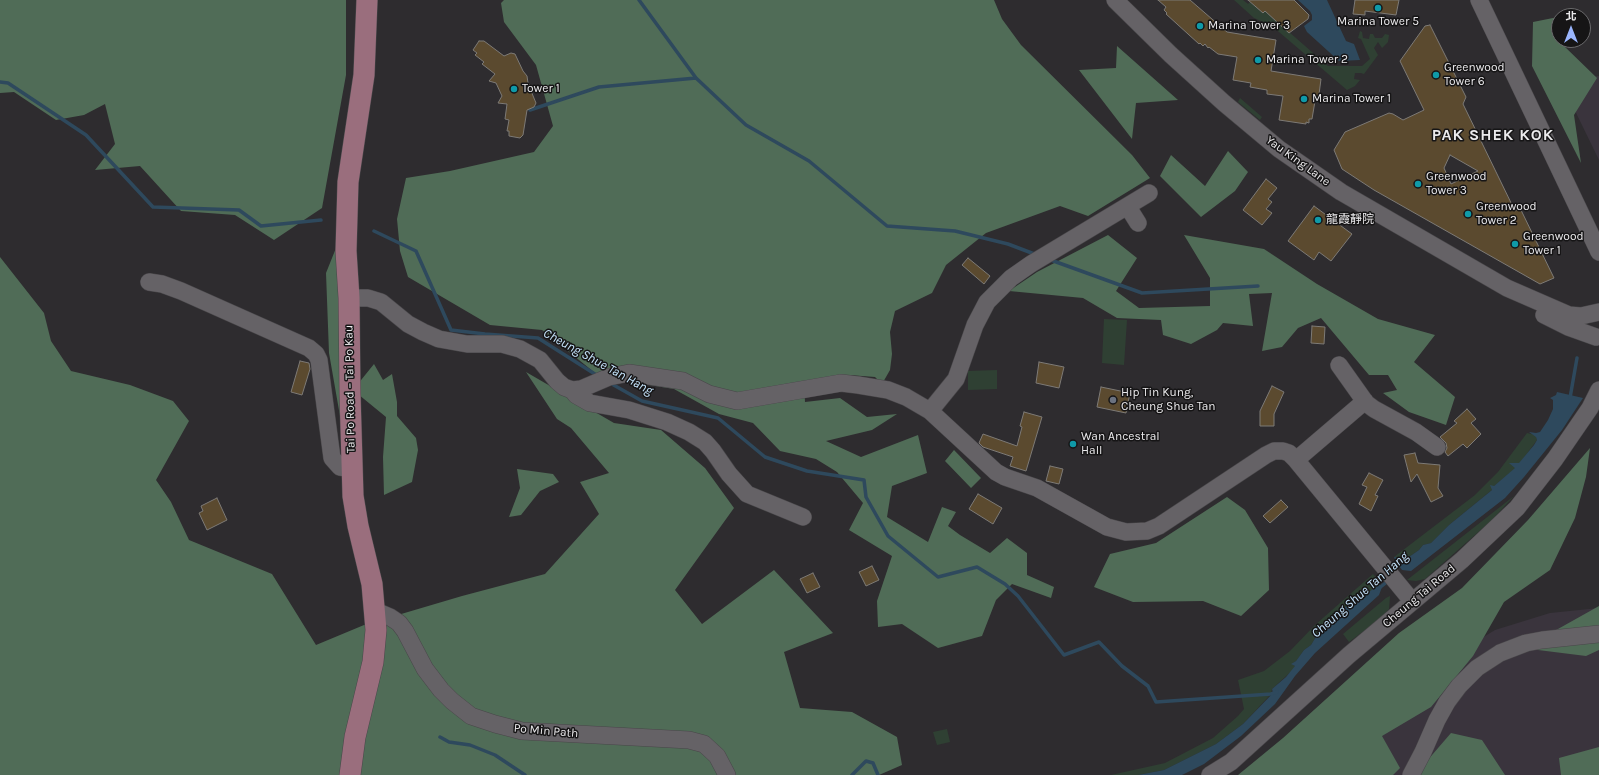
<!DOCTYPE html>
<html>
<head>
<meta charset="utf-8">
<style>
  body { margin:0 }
  #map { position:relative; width:1599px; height:775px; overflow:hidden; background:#2e2c2f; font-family:Karla,"Noto Sans TC",sans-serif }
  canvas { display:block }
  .north { position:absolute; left:1551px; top:8px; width:40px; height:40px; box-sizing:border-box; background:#161516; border:1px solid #6b6a6c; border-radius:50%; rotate:0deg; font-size:11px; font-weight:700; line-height:16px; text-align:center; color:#ebeaec }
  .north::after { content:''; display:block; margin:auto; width:14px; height:18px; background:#9ab5fd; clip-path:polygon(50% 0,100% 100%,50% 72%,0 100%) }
</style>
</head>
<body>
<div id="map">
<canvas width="1599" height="775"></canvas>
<div class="north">北</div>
</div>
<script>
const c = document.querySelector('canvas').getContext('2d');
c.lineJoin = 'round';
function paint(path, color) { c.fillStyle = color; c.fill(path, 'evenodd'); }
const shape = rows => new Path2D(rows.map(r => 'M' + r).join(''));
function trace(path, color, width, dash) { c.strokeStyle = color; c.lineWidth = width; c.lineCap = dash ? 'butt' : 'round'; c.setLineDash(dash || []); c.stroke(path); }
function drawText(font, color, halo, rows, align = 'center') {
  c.font = font + ' Karla,"Noto Sans TC",sans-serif'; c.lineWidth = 3; c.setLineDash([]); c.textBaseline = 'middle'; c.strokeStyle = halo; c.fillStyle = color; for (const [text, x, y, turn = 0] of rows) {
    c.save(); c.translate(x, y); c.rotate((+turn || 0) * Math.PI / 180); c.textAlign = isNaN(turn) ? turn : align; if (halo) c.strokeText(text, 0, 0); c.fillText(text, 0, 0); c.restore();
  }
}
const built = shape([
  [1599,76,1599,160,1560,80],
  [1599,608,1599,775,1320,775,1459,652,1495,630,1550,613]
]);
const green = shape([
  [1234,0,1243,0,1248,4,1250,2,1263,13,1265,11,1328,66,1362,66,1370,59,1361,39,1358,38,1360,31,1362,32,1363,38,1369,39,1370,34,1373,34,1375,38,1382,38,1385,34,1389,35,1388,42,1382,48,1378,42,1374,48,1378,55,1364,74,1361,73,1355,73,1354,79,1360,80,1355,86,1347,90,1272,26,1254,18],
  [1240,98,1262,117,1260,120,1238,102],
  [1104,319,1127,320,1124,365,1102,363],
  [997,370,997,389,968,390,968,371],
  [1527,433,1536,435,1537,440,1517,467,1494,486,1493,489,1449,525,1431,543,1423,545,1419,550,1406,559,1394,557,1475,495,1498,472],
  [1514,496,1492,520,1425,579,1416,581,1407,580],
  [1373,574,1380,582,1377,586,1353,605,1345,607,1344,612,1317,635,1311,645,1304,650,1296,661,1292,664,1296,667,1272,689,1271,694,1243,724,1216,744,1164,770,1138,775,1111,775,1165,763,1213,738,1238,716,1244,709,1238,680,1264,671,1290,651,1315,625],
  [1390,596,1389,609,1380,619,1349,642,1343,634,1386,598],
  [947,729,950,742,937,745,933,732]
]);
const forest = shape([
  [0,0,346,0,346,75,322,208,274,240,235,215,181,211,140,166,95,170,115,144,105,104,84,115,56,120,14,92,0,93],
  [504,0,994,0,1002,19,1021,45,1132,155,1150,178,1088,216,1060,206,986,233,946,265,932,293,895,311,890,332,892,354,890,370,882,384,875,377,849,375,804,384,805,402,840,398,867,417,897,414,872,430,826,441,861,457,918,435,927,473,892,486,887,517,928,542,942,507,956,512,948,526,960,535,990,553,1007,538,1027,553,1027,575,1054,587,1051,598,1012,584,996,600,982,636,938,648,902,624,878,627,877,601,892,556,849,530,863,503,837,472,816,459,780,451,753,423,719,414,674,389,600,377,542,330,490,325,408,277,400,251,397,219,406,178,450,171,534,152,553,126,536,65,504,22,501,3],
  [1558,17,1559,40,1562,40,1563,45,1597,78,1574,115,1581,163,1532,66,1533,22],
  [1117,46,1178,100,1136,103,1132,139,1079,70,1116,68],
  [1228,151,1248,172,1235,191,1201,217,1160,176,1171,155,1205,186],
  [1108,235,1137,258,1116,291,1139,308,1210,306,1210,278,1184,235,1264,249,1317,284,1378,319,1435,335,1414,362,1455,397,1446,425,1409,412,1383,393,1397,390,1388,375,1369,375,1321,318,1298,328,1282,347,1262,351,1272,293,1249,294,1253,326,1223,323,1217,330,1191,344,1163,335,1161,320,1117,318,1083,298,1009,291,1037,272],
  [338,243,344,439,329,353,326,273],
  [0,257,44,313,51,341,71,371,130,385,173,401,189,421,156,480,171,502,189,540,272,574,316,645,364,625,462,596,545,574,599,514,580,482,609,473,571,428,557,419,526,372,614,423,661,430,705,468,734,508,675,590,702,624,774,570,833,633,784,652,800,708,852,712,897,737,902,765,879,775,0,775],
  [374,364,383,380,392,374,397,402,397,416,416,438,418,450,412,482,384,495,383,457,386,417,353,390],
  [1590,448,1586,477,1575,518,1550,570,1504,602,1473,656,1431,707,1382,736,1400,768,1393,775,1238,775,1283,738,1399,633,1462,588,1528,520],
  [954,450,981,478,971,488,945,461],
  [517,469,553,474,559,482,540,491,521,515,509,517,520,488],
  [1227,497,1245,510,1268,548,1269,590,1241,616,1203,601,1133,602,1094,587,1110,554,1156,543],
  [1599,606,1599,650,1586,656,1506,646,1549,634],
  [1451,733,1482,740,1505,775,1418,775,1426,762],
  [1599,747,1599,775,1561,775,1559,758]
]);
const water = shape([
  [1298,0,1327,0,1346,41,1354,44,1360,60,1339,61,1307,32,1304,26,1312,20,1312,15,1310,11],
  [1557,392,1583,398,1562,430,1524,477,1505,498,1411,571,1402,570,1396,562,1394,557,1406,559,1419,550,1423,545,1431,543,1449,525,1492,490,1490,485,1494,486,1515,468,1509,463,1519,463,1534,445,1537,440,1536,437,1529,432,1536,433,1540,432,1548,420,1553,409,1553,400,1550,398,1556,395],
  [1379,584,1382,587,1379,595,1315,653,1295,676,1275,704,1241,736,1204,764,1182,775,1138,775,1164,770,1216,744,1243,724,1273,693,1272,689,1286,677,1295,666,1291,664,1296,661,1304,650,1311,645,1317,635,1344,612,1345,607,1353,605]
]);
const stream = shape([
  [639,0,696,78,746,125,809,161,887,226,955,231,1008,244,1037,255],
  [0,82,8,83,86,135,153,207,239,210,261,226,321,220],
  [530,110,599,87,696,78],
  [374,231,416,251,451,330,485,334,538,338,598,376],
  [1048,259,1142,293,1258,286],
  [610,383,642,401,718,418,765,457,807,471,864,480,866,497,888,536,938,577,977,567,1005,584,1018,596,1064,655,1099,642,1122,666,1148,686,1156,702,1271,694,1277,692],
  [1570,398,1577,358],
  [1378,589,1388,581],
  [440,737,449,742,470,745,495,755,525,775],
  [852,775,866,761,873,763,878,775]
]);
const building = shape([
  [1158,0,1190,0,1227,32,1276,40,1271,71,1321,79,1318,102,1315,101,1312,119,1309,119,1309,123,1306,122,1306,124,1279,120,1283,96,1267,94,1267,90,1250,87,1251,83,1233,80,1237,57,1218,54,1209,47,1208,48,1205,44,1203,46,1200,43,1199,44,1166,14,1167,13,1164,10,1166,7,1158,0],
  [1248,0,1294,0,1309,15,1308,19,1289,33,1265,11,1263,13,1248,0],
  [1355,0,1399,0,1396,15,1365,11,1365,15,1353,14,1355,0],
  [1430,25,1466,97,1463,104,1515,211,1520,208,1554,278,1540,284,1374,190,1342,169,1334,150,1345,132,1389,113,1393,114,1403,120,1424,110,1400,61,1425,26,1430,25],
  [1450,155,1478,171,1451,184,1444,168,1450,155],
  [479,41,484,41,504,56,511,53,515,54,523,71,527,76,528,83,531,86,531,91,536,103,534,107,527,110,523,135,520,138,509,136,509,131,507,131,509,120,505,119,507,104,498,103,502,96,496,83,489,81,495,74,482,64,484,62,475,55,477,53,473,50,479,41],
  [1266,179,1277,188,1268,199,1272,202,1266,209,1272,213,1262,225,1243,210,1266,179],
  [1314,206,1352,234,1331,261,1319,252,1314,260,1288,241,1314,206],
  [968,258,990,276,984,284,962,265,968,258],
  [1312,326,1325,327,1324,344,1311,343,1312,326],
  [300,361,309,363,310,369,302,395,291,392,300,361],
  [1039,362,1064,367,1059,388,1036,383,1039,362],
  [1272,386,1284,392,1274,414,1274,426,1260,426,1260,411,1272,386],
  [1101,387,1130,393,1126,413,1097,407,1101,387],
  [1467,409,1476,419,1471,423,1481,434,1467,448,1463,444,1448,456,1445,452,1447,448,1446,443,1440,437,1457,423,1454,421,1467,409],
  [1024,412,1042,417,1026,471,1010,466,1013,457,983,447,979,443,983,434,1017,446,1022,427,1020,426,1024,412],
  [1415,453,1418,463,1440,465,1438,488,1443,496,1431,502,1417,474,1411,482,1404,455,1415,453],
  [1050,466,1063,469,1059,484,1046,481,1050,466],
  [1369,473,1383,480,1375,495,1378,496,1371,511,1359,504,1367,487,1362,485,1369,473],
  [978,494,1002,508,993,524,969,509,978,494],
  [217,498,227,520,207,530,199,513,203,511,201,506,217,498],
  [1281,500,1288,507,1270,523,1263,516,1281,500],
  [872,566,879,580,866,586,859,572,872,566],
  [813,573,820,587,807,593,800,579,813,573]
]);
const minor = shape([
  [1115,0,1171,55,1224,103,1279,149,1341,192,1507,288,1569,315,1581,316,1599,312],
  [1479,0,1599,252],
  [1128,207,1138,223],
  [149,282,162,284,181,291,309,348,316,354,319,360,332,458,340,467,352,469],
  [349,298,368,298,381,302,408,324,423,332,439,339,467,344,502,344,520,349,540,360,557,381,564,387,572,390,581,389,609,377,629,373,683,381,709,394,737,401,841,383,858,385,888,390,906,397,930,411,996,472,1005,477,1037,488,1107,527,1126,532,1147,531,1159,526,1266,455,1274,451,1283,451,1289,453,1296,460,1412,601],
  [1544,315,1568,327,1596,337],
  [1339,365,1366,403,1374,409,1416,432,1437,447],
  [572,390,576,395,590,403,629,410,667,422,689,432,705,442,713,451,729,474,747,494,803,517],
  [930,411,956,379,975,325,987,302,1011,278,1031,264,1149,193],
  [1296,460,1365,401],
  [376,611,390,617,399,623,405,631,425,669,441,690,452,701,471,716,495,724,522,731,689,740,704,744,717,756,727,775],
  [1210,775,1231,762,1349,655,1462,560,1517,508,1555,459,1590,408,1599,390],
  [1411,775,1423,752,1437,720,1447,702,1459,686,1477,668,1500,653,1526,643,1542,640,1599,634]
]);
const major = shape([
  [350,775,355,737,373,662,376,630,372,584,358,526,353,496,350,394,349,298,346,251,348,182,364,75,367,0]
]);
const markers = [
  [1378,8,4,"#0f9aa8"],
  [1200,26,4,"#0f9aa8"],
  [1258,60,4,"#0f9aa8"],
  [1436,75,4,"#0f9aa8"],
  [514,89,4,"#0f9aa8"],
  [1304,99,4,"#0f9aa8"],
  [1418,184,4,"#0f9aa8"],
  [1468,214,4,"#0f9aa8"],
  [1318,220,4,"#0f9aa8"],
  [1515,244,4,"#0f9aa8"],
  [1113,400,4,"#6b7280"],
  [1073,444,4,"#0f9aa8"]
];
const poiNames = [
  ["Marina Tower 5",1378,22,"center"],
  ["Marina Tower 3",1208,26],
  ["Marina Tower 2",1266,60],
  ["Greenwood",1444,68],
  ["Tower 6",1444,82],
  ["Tower 1",522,89],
  ["Marina Tower 1",1312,99],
  ["Greenwood",1426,177],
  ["Tower 3",1426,191],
  ["Greenwood",1476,207],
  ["Tower 2",1476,221],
  ["龍霞靜院",1326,220],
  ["Greenwood",1523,237],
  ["Tower 1",1523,251],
  ["Hip Tin Kung,",1121,393],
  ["Cheung Shue Tan",1121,407],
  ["Wan Ancestral",1081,437],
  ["Hall",1081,451]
];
const streetNames = [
  ["Yau King Lane",1298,161,36],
  ["Tai Po Road – Tai Po Kau",350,389,-91],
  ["Cheung Tai Road",1419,596,-40],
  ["Po Min Path",546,731,5]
];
const waterNames = [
  ["Cheung Shue Tan Hang",598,362,29],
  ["Cheung Shue Tan Hang",1360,595,-41]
];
const districtNames = [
  ["PAK SHEK KOK",1493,135]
];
paint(built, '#3a343d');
paint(green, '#2f4033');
paint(forest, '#506c57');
paint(water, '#2e495d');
trace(stream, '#2e495d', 3.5);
paint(building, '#5b4a2f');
trace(building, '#7d7a76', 1);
trace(minor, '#49474a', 18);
trace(major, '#49474a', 22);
trace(minor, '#656266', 17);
trace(major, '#9a6e7d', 21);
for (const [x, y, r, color] of markers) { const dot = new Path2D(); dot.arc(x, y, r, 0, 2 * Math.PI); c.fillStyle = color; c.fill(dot); trace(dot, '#161516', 1.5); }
drawText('12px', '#ebeaec', '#161516', poiNames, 'left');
drawText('12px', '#ebeaec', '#161516', streetNames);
drawText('italic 13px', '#c7e6fe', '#161516', waterNames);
c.letterSpacing = '1px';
drawText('bold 16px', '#ebeaec', '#161516', districtNames);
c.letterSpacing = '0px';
</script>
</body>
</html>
